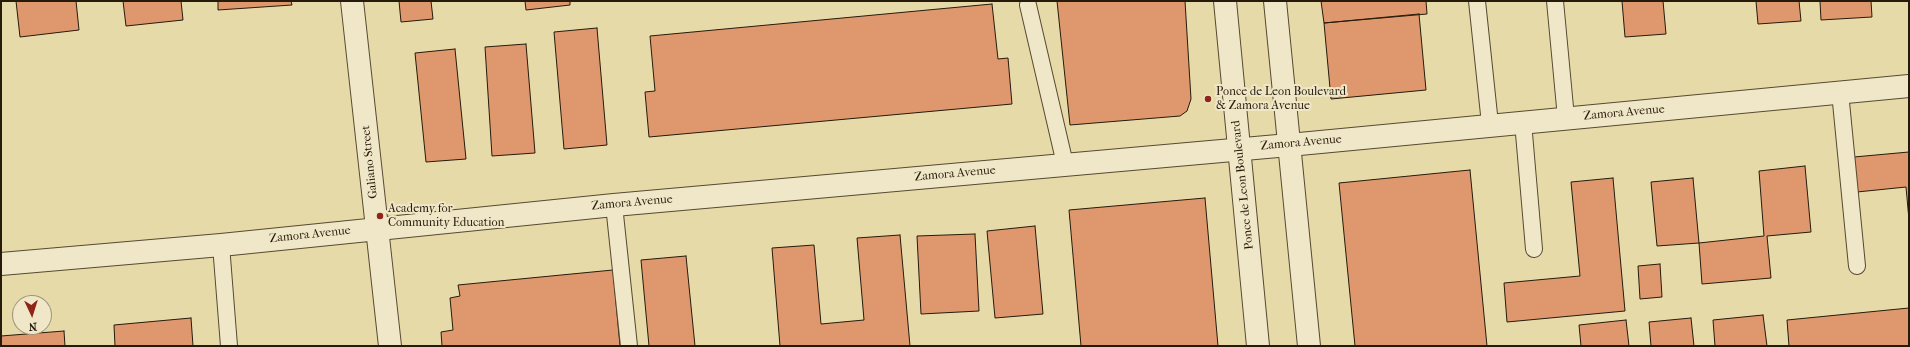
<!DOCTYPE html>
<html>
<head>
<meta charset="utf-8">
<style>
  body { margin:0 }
  #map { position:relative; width:1910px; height:347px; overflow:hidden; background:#e7daa9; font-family:"IM FELL French Canon",serif }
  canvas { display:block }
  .frame { position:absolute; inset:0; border:2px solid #261a0b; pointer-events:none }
  .north { position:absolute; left:12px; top:295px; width:40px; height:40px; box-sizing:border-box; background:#efe7c7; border:1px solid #9f957c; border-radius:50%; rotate:176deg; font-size:11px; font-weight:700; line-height:16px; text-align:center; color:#261a0b }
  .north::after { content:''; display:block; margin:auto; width:14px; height:18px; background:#8f2418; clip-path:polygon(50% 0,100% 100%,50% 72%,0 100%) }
</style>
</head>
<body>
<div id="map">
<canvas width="1910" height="347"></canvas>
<div class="frame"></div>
<div class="north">N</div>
</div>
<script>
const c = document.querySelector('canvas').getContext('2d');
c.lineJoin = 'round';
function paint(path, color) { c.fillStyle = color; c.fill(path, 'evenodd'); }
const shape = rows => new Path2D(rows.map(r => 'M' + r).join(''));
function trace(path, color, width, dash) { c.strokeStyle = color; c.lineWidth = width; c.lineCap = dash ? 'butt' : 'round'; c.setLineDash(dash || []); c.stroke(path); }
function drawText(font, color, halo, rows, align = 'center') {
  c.font = font + ' "IM FELL French Canon",serif'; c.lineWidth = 4; c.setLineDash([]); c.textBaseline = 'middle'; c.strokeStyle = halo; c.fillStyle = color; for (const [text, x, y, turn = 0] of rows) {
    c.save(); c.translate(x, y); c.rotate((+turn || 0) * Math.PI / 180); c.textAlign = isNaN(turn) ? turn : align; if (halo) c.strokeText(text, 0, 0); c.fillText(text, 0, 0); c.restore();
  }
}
const building = shape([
  [16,1,76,1,79,30,20,37,16,1],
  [123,1,181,1,183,20,126,26,123,1],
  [218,1,291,1,292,5,218,10,218,1],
  [399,1,431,1,433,19,401,22,399,1],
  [525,1,570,1,570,5,526,10,525,1],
  [1057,1,1185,1,1191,99,1187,111,1180,116,1070,125,1057,1],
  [1321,1,1426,1,1427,14,1324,23,1321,1],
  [1622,1,1663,1,1666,34,1625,37,1622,1],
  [1756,1,1799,1,1801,21,1758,24,1756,1],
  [1820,1,1871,1,1872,17,1821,20,1820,1],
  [992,4,998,59,1008,58,1012,104,649,137,645,92,655,91,650,36,992,4],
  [1419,14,1426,90,1331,99,1324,23,1419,14],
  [597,28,607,145,564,149,554,32,597,28],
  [526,44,535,153,492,156,485,47,526,44],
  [455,49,466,159,426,162,415,53,455,49],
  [1909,152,1909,220,1906,187,1857,192,1854,157,1909,152],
  [1805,166,1811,232,1767,236,1771,278,1702,284,1699,243,1764,236,1759,171,1805,166],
  [1470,170,1487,346,1355,346,1339,183,1470,170],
  [1613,178,1625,311,1507,322,1504,283,1580,276,1571,182,1613,178],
  [1693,178,1699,243,1657,246,1651,182,1693,178],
  [1205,198,1218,346,1081,346,1069,210,1205,198],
  [1035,226,1043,314,995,318,987,231,1035,226],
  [975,234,979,311,921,314,917,236,975,234],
  [900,235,910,346,780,346,772,248,814,245,821,324,864,320,857,238,900,235],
  [686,256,695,346,649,346,641,260,686,256],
  [1660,264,1662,297,1640,299,1638,266,1660,264],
  [613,270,620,346,442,346,441,332,453,330,450,298,460,296,458,285,613,270],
  [1909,308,1909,346,1789,346,1787,320,1909,308],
  [1763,315,1767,346,1715,346,1713,320,1763,315],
  [191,318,193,346,115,346,114,325,191,318],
  [1691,318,1694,346,1651,346,1649,322,1691,318],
  [1626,320,1629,346,1581,346,1579,325,1626,320],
  [64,331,65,346,1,346,1,336,64,331]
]);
const service = shape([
  [1477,1,1490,124],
  [1555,1,1566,118],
  [1028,5,1065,164],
  [1840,92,1857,266],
  [1523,122,1534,249],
  [614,205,629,346],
  [221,245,229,346]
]);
const minor = shape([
  [352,1,390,346],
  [1,264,221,245,614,205,1289,145,1909,86]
]);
const tertiary = shape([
  [1225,1,1258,346],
  [1275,1,1309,346]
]);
const markers = [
  [1208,99,4,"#8f2418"],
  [380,216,4,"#8f2418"]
];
const poiNames = [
  ["Ponce de Leon Boulevard",1216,92],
  ["& Zamora Avenue",1216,106],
  ["Academy for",388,209],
  ["Community Education",388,223]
];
const streetNames = [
  ["Zamora Avenue",1624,113,-5],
  ["Zamora Avenue",1301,143,-5],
  ["Galiano Street",370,162,-96],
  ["Zamora Avenue",955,174,-5],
  ["Ponce de Leon Boulevard",1243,185,-96],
  ["Zamora Avenue",632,203,-5],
  ["Zamora Avenue",310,235,-6]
];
paint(building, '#df986e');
trace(building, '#261a0b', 1);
trace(service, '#564a32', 18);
trace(minor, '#564a32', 24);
trace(tertiary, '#564a32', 24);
trace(service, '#efe7c7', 16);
trace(minor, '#efe7c7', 22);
trace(tertiary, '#efe7c7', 22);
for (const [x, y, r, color] of markers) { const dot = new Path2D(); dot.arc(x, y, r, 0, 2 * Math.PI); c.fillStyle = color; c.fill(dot); trace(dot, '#efe7c7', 1.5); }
drawText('12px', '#261a0b', '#efe7c7', poiNames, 'left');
drawText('12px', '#261a0b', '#efe7c7', streetNames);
</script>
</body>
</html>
